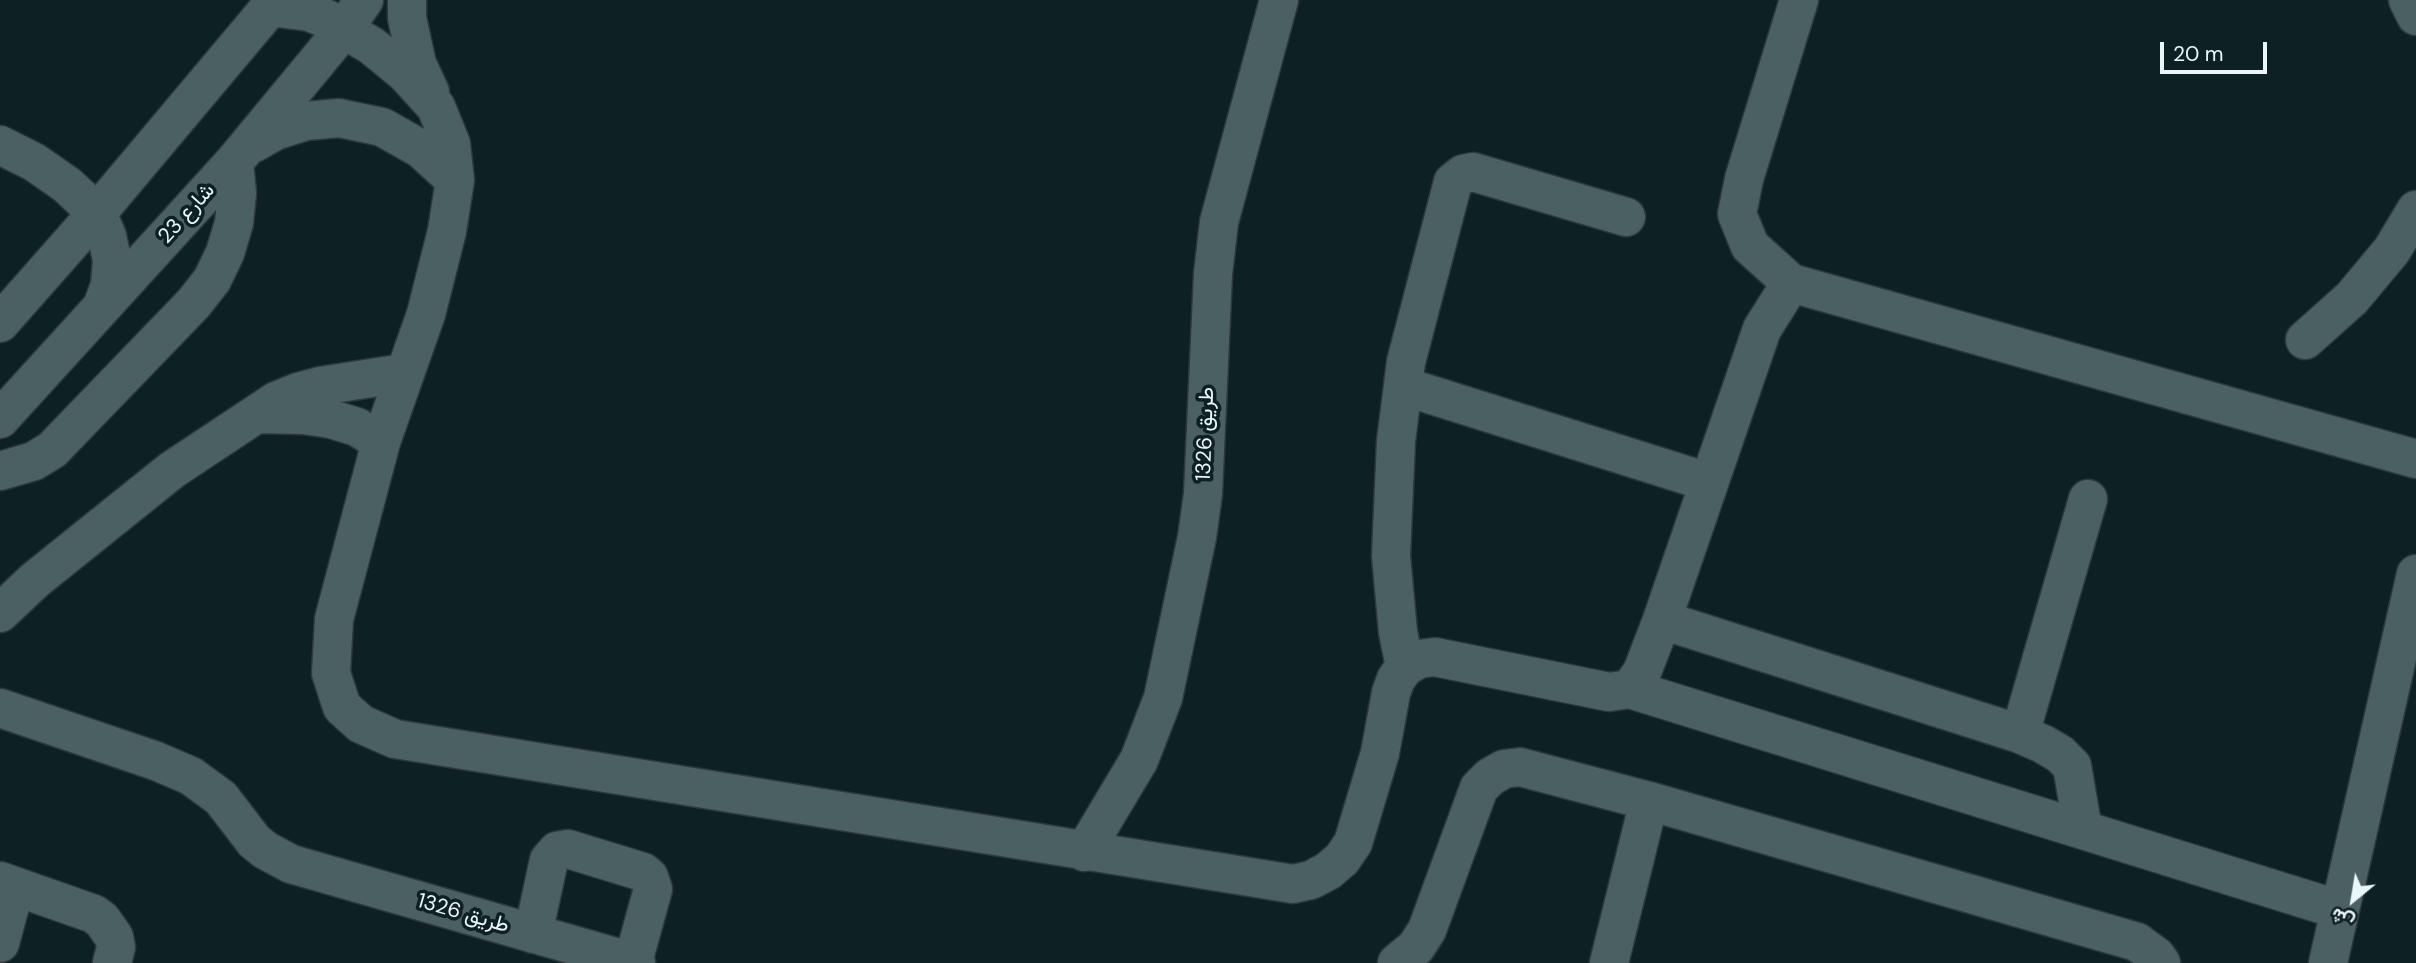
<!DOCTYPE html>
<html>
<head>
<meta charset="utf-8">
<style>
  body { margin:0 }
  #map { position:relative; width:2416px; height:963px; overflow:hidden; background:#0d2023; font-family:"DM Sans",Vazirmatn,sans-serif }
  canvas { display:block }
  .north { position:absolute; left:2318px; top:865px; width:70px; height:70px; -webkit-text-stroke:5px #0d2023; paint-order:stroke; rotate:210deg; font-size:19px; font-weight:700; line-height:28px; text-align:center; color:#eaf6f8 }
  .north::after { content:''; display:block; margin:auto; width:24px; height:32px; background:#eaf6f8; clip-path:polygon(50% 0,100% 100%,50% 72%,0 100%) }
  .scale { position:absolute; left:2160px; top:42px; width:107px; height:32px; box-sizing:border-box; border:4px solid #eaf6f8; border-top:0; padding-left:9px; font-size:21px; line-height:24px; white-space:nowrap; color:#eaf6f8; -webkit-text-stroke:5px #0d2023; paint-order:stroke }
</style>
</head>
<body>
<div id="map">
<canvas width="2416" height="963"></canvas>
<div class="north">ش</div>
<div class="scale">20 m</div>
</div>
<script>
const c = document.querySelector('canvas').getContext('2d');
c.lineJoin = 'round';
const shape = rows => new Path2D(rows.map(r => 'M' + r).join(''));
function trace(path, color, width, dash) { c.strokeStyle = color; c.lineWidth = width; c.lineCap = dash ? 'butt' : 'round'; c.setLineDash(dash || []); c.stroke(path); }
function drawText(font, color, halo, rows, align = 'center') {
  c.font = font + ' "DM Sans",Vazirmatn,sans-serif'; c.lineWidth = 7; c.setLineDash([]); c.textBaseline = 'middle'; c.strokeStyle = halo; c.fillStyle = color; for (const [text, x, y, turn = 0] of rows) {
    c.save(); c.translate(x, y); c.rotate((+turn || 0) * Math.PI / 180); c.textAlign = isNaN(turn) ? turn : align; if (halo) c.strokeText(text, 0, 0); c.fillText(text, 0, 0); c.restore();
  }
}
const minor = shape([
  [407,0,407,18,417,64,430,92],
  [1799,0,1744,179,1737,214,1750,246,1791,283,2416,459],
  [2408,0,2416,16],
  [271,7,309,12,327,19,372,46,405,73,436,107,451,144,455,180,447,231,426,314,381,442,334,619,331,673,342,707,361,724,395,739,1293,884,1311,880,1328,871,1342,859,1353,843,1380,753,1391,693,1396,679,1405,667,1419,659,1435,657,1609,692,1630,689,1642,672,1662,620,1762,329,1791,283],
  [254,143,275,131,306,121,339,118,382,127,421,149,455,180],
  [0,145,34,162,67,185,97,213,107,236,112,260,110,285,102,307],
  [0,323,97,213,276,0],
  [2305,340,2352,298,2392,250,2416,210],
  [1403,386,1708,482],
  [261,414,303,415,331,419,357,427,381,442],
  [0,419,234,162,344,29,364,0],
  [0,471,34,461,52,450,193,304,212,280,225,253,234,223,237,193,234,162],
  [0,613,35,580,172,470,276,401,298,392,320,386,404,373],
  [1662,620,2020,734,2043,744,2060,754,2072,766,2083,830],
  [1405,667,1398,632,1391,556,1396,441,1406,362,1453,182,1463,174,1473,172,1626,217],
  [1630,689,2340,910],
  [0,708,156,761,191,776,221,798,254,841,265,850,291,864,636,963],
  [2020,734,2088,499],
  [1084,852,1139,760,1163,698,1197,537,1203,494,1213,274,1219,222,1279,0],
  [0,881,94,914,102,920,114,937,116,947,112,963],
  [533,934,549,860,557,851,568,849,643,872,649,877,653,889,633,962],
  [0,943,15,887],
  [1397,963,1416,947,1427,930,1479,788,1490,777,1504,769,1520,767,1649,801,2137,942,2156,956,2161,963],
  [1609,963,1649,801],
  [2328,963,2416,574]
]);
const streetNames = [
  ["شارع 23",187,214,-48],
  ["طريق 1326",1206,434,-88],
  ["طريق 1326",463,914,16]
];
trace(minor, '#2f383b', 41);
trace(minor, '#4b6063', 38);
drawText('21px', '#eaf6f8', '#0d2023', streetNames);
</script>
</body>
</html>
